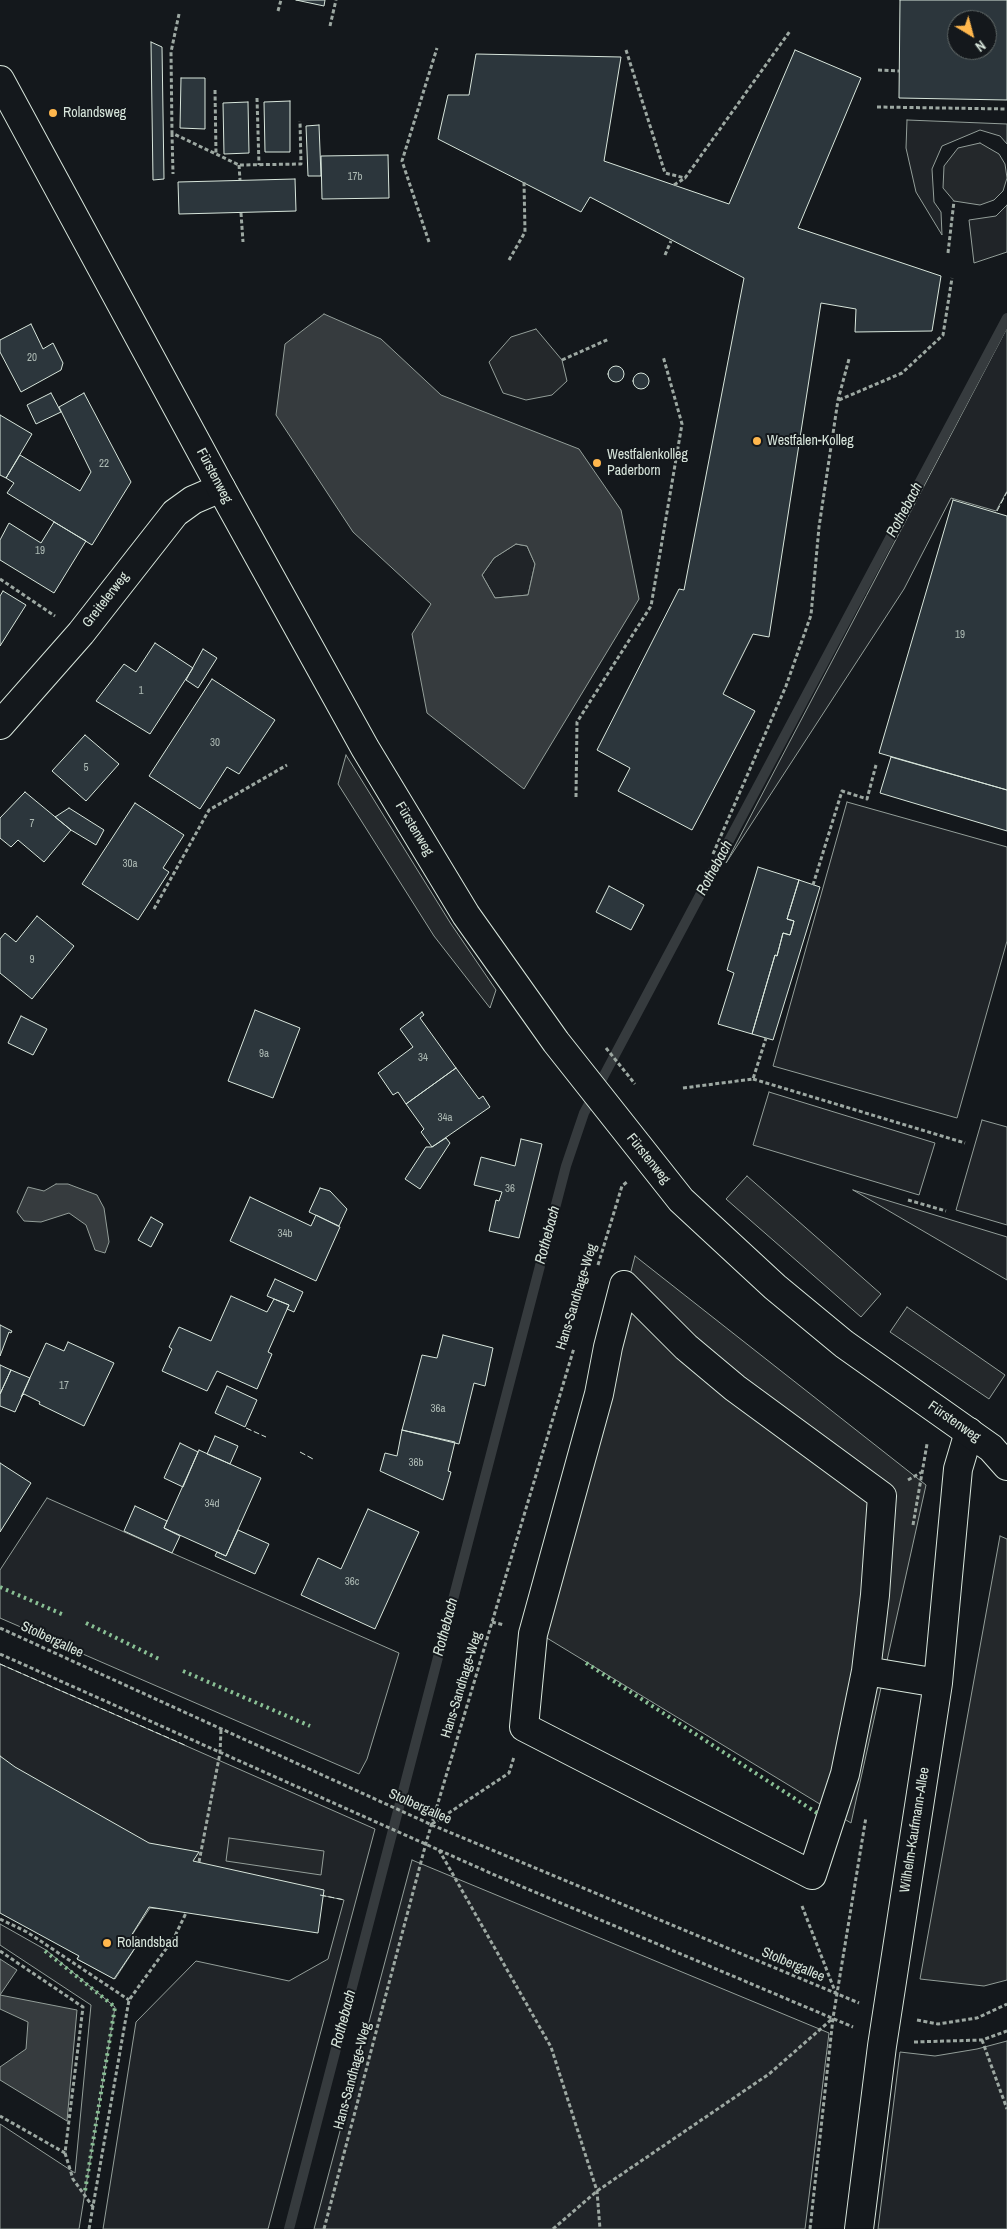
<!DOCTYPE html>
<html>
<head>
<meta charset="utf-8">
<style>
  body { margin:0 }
  #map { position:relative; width:1007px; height:2229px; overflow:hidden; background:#14181c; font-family:"Archivo Narrow",sans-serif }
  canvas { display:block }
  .north { position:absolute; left:947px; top:10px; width:50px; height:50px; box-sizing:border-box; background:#14181c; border:1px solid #626a69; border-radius:50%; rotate:143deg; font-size:14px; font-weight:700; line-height:20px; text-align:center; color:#d8e6dc }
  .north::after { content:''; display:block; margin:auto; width:18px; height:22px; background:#ffb74d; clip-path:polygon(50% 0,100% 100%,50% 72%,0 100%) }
</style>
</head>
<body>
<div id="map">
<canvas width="1007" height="2229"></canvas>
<div class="north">N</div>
</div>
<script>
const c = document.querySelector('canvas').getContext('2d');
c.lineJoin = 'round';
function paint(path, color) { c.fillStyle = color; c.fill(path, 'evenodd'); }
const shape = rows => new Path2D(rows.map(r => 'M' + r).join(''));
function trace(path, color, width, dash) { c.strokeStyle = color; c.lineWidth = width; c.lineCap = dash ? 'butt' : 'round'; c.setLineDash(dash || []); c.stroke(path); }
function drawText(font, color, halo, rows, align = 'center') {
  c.font = font + ' "Archivo Narrow",sans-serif'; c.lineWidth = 4; c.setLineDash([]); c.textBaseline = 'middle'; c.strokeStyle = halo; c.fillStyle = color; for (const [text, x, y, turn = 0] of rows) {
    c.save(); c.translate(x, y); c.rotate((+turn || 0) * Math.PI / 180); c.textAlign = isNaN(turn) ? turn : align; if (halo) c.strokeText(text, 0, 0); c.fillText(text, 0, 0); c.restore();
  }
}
const green = shape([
  [907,120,1007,124,1007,144,1000,136,980,130,942,146,932,169,934,202,941,212,942,235,916,192,906,148,907,120],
  [1007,205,1007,252,974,263,969,220,996,216,1007,205],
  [1007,328,1007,491,996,511,951,498,904,589,726,863,1007,328],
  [516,544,527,546,535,564,528,595,495,598,482,575,494,558,516,544],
  [847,802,1007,847,1007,941,957,1118,773,1066,847,802],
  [769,1092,935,1143,919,1195,753,1145,769,1092],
  [982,1120,1007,1127,1007,1225,956,1210,982,1120],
  [853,1190,1007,1237,1007,1280,853,1190],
  [47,1498,399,1653,367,1759,359,1774,0,1618,0,1570,47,1498],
  [0,1664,375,1829,268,2229,103,2229,136,2022,196,1961,289,1981,328,1959,344,1900,320,1895,200,1912,150,1908,132,1935,141,1939,115,1979,77,1959,84,1947,0,1902,0,1664],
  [412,1860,829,2033,805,2229,314,2229,412,1860],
  [0,1924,46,1950,115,2007,79,2229,0,2229,0,2124,75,2173,91,2005,0,1945,0,1924],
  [1007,2041,1007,2229,878,2229,900,2052,935,2056,977,2049,1007,2041]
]);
const parking = shape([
  [980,143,999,154,1005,164,1007,178,1003,191,994,200,980,205,954,201,943,188,944,166,958,148,980,143],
  [536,329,562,360,567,381,552,395,526,400,503,393,489,362,511,337,536,329],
  [346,755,451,924,496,990,490,1008,434,936,338,784,346,755],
  [747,1176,881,1294,861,1317,726,1199,747,1176],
  [635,1256,926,1485,851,1823,537,1632,635,1256],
  [907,1307,1005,1375,989,1399,890,1332,907,1307],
  [1000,1536,1007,1539,1007,1980,984,1986,920,1979,1000,1536],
  [229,1838,324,1851,321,1875,226,1861,229,1838]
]);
const water = shape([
  [324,314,381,339,441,395,579,449,621,510,639,599,524,789,427,713,412,634,431,604,353,532,276,415,285,344,324,314],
  [516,544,527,546,535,564,528,595,495,598,482,575,494,558,516,544],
  [56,1184,68,1184,97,1195,104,1208,109,1242,105,1253,95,1250,86,1225,69,1213,41,1222,24,1221,17,1212,28,1187,44,1191,56,1184],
  [0,1959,17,1970,0,1995,0,1959],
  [0,1995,77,2010,67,2121,0,2080,0,2067,26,2049,28,2022,0,2009,0,1995]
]);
const stream = shape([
  [289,2229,566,1166,584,1113,1007,318]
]);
const building = shape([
  [296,0,325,0,324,6,296,0],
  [900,0,1007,0,1007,100,899,98,900,0],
  [957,20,987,20,987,50,957,50,957,20],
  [151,42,162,47,164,179,153,180,151,42],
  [795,50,861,78,798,228,941,276,932,331,855,332,856,309,821,303,769,637,753,634,723,694,755,711,692,830,618,791,630,768,597,750,679,589,684,590,744,278,590,197,581,212,438,139,448,95,469,95,476,54,621,57,604,161,729,204,795,50],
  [181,78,205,78,205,129,180,128,181,78],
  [290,101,290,152,265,152,264,102,290,101],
  [248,102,249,153,224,154,223,103,248,102],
  [319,125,321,176,308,176,306,126,319,125],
  [388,155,389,198,322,199,321,156,388,155],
  [295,179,296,211,179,214,178,182,295,179],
  [31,324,43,349,53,343,63,363,61,370,21,392,0,352,0,340,31,324],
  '608 374a8 8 0 1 1 16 0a8 8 0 1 1-16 0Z',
  '633 381a8 8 0 1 1 16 0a8 8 0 1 1-16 0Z',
  [51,393,61,412,36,424,27,405,51,393],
  [84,393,131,482,92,545,7,493,14,483,6,478,20,455,80,491,91,472,59,407,84,393],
  [0,415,32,434,6,478,0,475,0,415],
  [953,500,1007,516,1007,790,879,753,953,500],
  [54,522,86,541,54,593,0,560,0,540,9,523,41,543,54,522],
  [3,591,26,605,0,646,0,596,3,591],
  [155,643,193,668,150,734,96,701,124,664,136,672,155,643],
  [203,649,217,658,198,688,186,680,203,649],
  [212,679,275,720,239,774,227,767,200,809,149,776,212,679],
  [85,735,119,764,86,801,52,771,85,735],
  [891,757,1007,790,1007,831,880,793,891,757],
  [25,792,71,830,44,862,18,840,11,847,0,838,0,818,25,792],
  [135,803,184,835,163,868,169,872,138,920,82,884,135,803],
  [69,808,104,830,96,845,71,830,55,817,69,808],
  [758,867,799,880,787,919,794,921,790,935,783,933,777,956,775,955,752,1034,718,1024,734,973,727,970,758,867],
  [799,880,820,887,773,1040,752,1034,775,955,777,956,783,933,790,935,794,921,787,919,799,880],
  [609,886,644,905,631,930,596,912,609,886],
  [37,916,74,946,32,999,0,973,0,939,5,933,16,942,37,916],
  [255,1010,300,1028,273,1098,228,1081,255,1010],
  [422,1012,424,1015,420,1018,456,1068,406,1104,398,1092,393,1095,378,1073,413,1047,400,1029,422,1012],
  [21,1016,47,1029,33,1055,8,1043,21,1016],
  [456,1068,479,1099,483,1096,490,1107,432,1147,421,1132,424,1129,406,1104,456,1068],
  [446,1138,450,1143,420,1189,405,1179,426,1147,432,1147,446,1138],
  [521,1139,542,1144,519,1238,489,1231,496,1200,499,1201,502,1192,474,1185,481,1157,515,1166,521,1139],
  [320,1188,330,1191,347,1209,339,1226,309,1212,320,1188],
  [250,1197,311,1226,316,1215,340,1227,316,1281,230,1241,250,1197],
  [151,1217,163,1224,151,1247,138,1240,151,1217],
  [275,1279,303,1292,294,1312,287,1309,289,1305,267,1296,275,1279],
  [231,1296,267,1312,274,1299,289,1305,268,1352,272,1354,257,1389,217,1371,207,1391,162,1371,172,1349,169,1347,179,1327,211,1341,231,1296],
  [0,1325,12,1331,11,1333,9,1332,0,1356,0,1325],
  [443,1335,493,1348,485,1386,474,1383,459,1444,402,1430,422,1355,437,1358,443,1335],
  [68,1342,114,1363,84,1426,39,1404,40,1402,24,1394,21,1397,46,1343,64,1351,68,1342],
  [0,1365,11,1370,0,1394,0,1365],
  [11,1370,30,1378,15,1412,0,1406,0,1394,11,1370],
  [227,1386,257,1400,245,1427,215,1413,227,1386],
  [402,1430,455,1442,448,1471,451,1472,443,1500,380,1471,385,1453,397,1456,402,1430],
  [215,1436,238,1446,230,1464,207,1454,215,1436],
  [180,1443,198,1452,183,1487,164,1478,180,1443],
  [199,1450,261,1478,226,1556,164,1528,199,1450],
  [0,1463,31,1483,0,1532,0,1463],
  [135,1506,167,1521,164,1528,180,1536,172,1553,124,1531,135,1506],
  [368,1509,419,1532,375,1629,301,1595,318,1558,341,1569,368,1509],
  [238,1530,269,1544,255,1574,215,1556,217,1552,226,1556,238,1530],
  [0,1756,15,1767,149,1843,199,1852,193,1861,324,1890,318,1933,149,1907,131,1936,141,1939,114,1979,77,1959,79,1956,0,1913,0,1756]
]);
const path = shape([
  [278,11,281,0],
  [179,14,171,52,172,133,239,165,301,164,300,121],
  [330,26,336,0],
  [626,50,665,173,685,178,790,31],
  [878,70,899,71],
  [215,90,216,154],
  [257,98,259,165],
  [877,107,1007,109],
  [172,133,173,174],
  [239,165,240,180],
  [674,185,685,178],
  [241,213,243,242],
  [429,242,402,161,437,48],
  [948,253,954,201],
  [665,255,671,241],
  [509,260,525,232,524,182],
  [562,360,609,339],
  [839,400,902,373,943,335,952,278],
  [0,579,55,616],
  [576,797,577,722,651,606,682,424,663,356],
  [713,854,786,686,811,615,819,527,838,400,849,359],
  [813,885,842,791,867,799,876,765],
  [154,909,209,810,287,765],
  [606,1048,635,1084],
  [753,1079,965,1143],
  [683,1088,753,1079,766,1038],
  [908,1200,946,1211],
  [598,1265,622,1186,627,1182],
  [908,1480,922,1472],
  [913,1525,927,1444],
  [492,1622,504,1625],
  [0,1628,432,1825,859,2003],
  [0,1654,497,1876,853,2027],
  [432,1824,509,1773,514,1757],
  [439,1850,551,2047,597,2191,600,2229],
  [199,1862,220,1753,221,1730],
  [802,1906,836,1994],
  [0,1919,27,1932,129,2000],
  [0,1951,83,2007,65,2153,0,2116],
  [917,2020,938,2024,977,2018,1007,2004],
  [982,2040,1007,2109],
  [914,2042,982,2040,1007,2031],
  [65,2153,73,2179,93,2207],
  [89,2229,129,2000,174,1938,186,1913],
  [324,2229,426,1843,574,1348],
  [553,2229,597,2191,769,2074,832,2019],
  [810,2229,833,2018,866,1817]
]);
const minor = shape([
  [0,725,81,633,175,513,193,500,221,488],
  [624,1285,686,1347,735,1388,882,1496,875,1595,866,1671,845,1774,812,1875,524,1727,533,1634,599,1394,608,1347,624,1285],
  [866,1671,938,1683],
  [859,2229,882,2046,938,1683,958,1469,969,1432]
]);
const major = shape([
  [0,80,221,488,365,748,466,915,556,1042,681,1200,775,1287,844,1344,991,1448,1007,1466]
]);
const hedge = shape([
  [0,1587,64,1615],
  [86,1623,161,1660],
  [586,1663,817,1813],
  [183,1671,310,1726],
  [45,1951,115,2007,85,2191]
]);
const fence = shape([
  [997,511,1007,492],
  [246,1428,266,1437],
  [300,1452,313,1459],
  [0,1664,187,1746],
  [320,1895,345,1900]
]);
const markers = [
  [53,113,5,"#ffb74d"],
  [757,441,5,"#ffb74d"],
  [597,463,5,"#ffb74d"],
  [107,1943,5,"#ffb74d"]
];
const numberNames = [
  ["17b",355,177],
  ["20",32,358],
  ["22",104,464],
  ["19",40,551],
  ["19",960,635],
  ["1",141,691],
  ["30",215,743],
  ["5",86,768],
  ["7",32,824],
  ["30a",130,864],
  ["9",32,960],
  ["9a",264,1054],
  ["34",423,1058],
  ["34a",445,1118],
  ["36",510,1189],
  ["34b",285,1234],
  ["17",64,1386],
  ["36a",438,1409],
  ["36b",416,1463],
  ["34d",212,1504],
  ["36c",352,1582]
];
const poiNames = [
  ["Rolandsweg",63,113],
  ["Westfalen-Kolleg",767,441],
  ["Westfalenkolleg",607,455],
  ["Paderborn",607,471],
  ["Rolandsbad",117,1943]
];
const streetNames = [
  ["Fürstenweg",214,476,62],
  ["Greitelerweg",106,600,-52],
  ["Fürstenweg",414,829,59],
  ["Fürstenweg",648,1159,51],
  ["Hans-Sandhage-Weg",577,1297,-73],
  ["Fürstenweg",954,1422,35],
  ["Stolbergallee",52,1640,25],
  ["Hans-Sandhage-Weg",462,1685,-73],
  ["Stolbergallee",420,1807,24],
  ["Wilhelm-Kaufmann-Allee",915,1830,-81],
  ["Stolbergallee",793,1965,23],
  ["Hans-Sandhage-Weg",353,2076,-75]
];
const waterNames = [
  ["Rothebach",905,510,-62],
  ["Rothebach",715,868,-62],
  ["Rothebach",548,1235,-75],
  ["Rothebach",446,1627,-75],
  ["Rothebach",344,2019,-75]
];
paint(green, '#202428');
trace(green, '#939e99', 1);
paint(parking, '#24282b');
trace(parking, '#939e99', 1);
paint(water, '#363b3e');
trace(water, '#939e99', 1);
trace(stream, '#363b3e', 10);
paint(building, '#2c363c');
trace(building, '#d8e6dc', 1);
trace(minor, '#d8e6dc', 30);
trace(major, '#d8e6dc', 30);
trace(path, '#9da8a2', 3, [4, 2.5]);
trace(minor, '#14181c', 28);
trace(major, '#14181c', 28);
trace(hedge, '#8ac095', 4, [2.5, 4]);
trace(fence, '#d8e6dc', 1, [6, 2.5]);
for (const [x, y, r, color] of markers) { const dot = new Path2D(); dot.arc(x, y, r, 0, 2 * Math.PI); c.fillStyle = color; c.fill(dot); trace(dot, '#14181c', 2); }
drawText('11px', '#adbab4', null, numberNames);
drawText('14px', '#d8e6dc', '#14181c', poiNames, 'left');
drawText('14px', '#d8e6dc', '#14181c', streetNames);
drawText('italic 15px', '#d8e6dc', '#14181c', waterNames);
</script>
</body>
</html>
